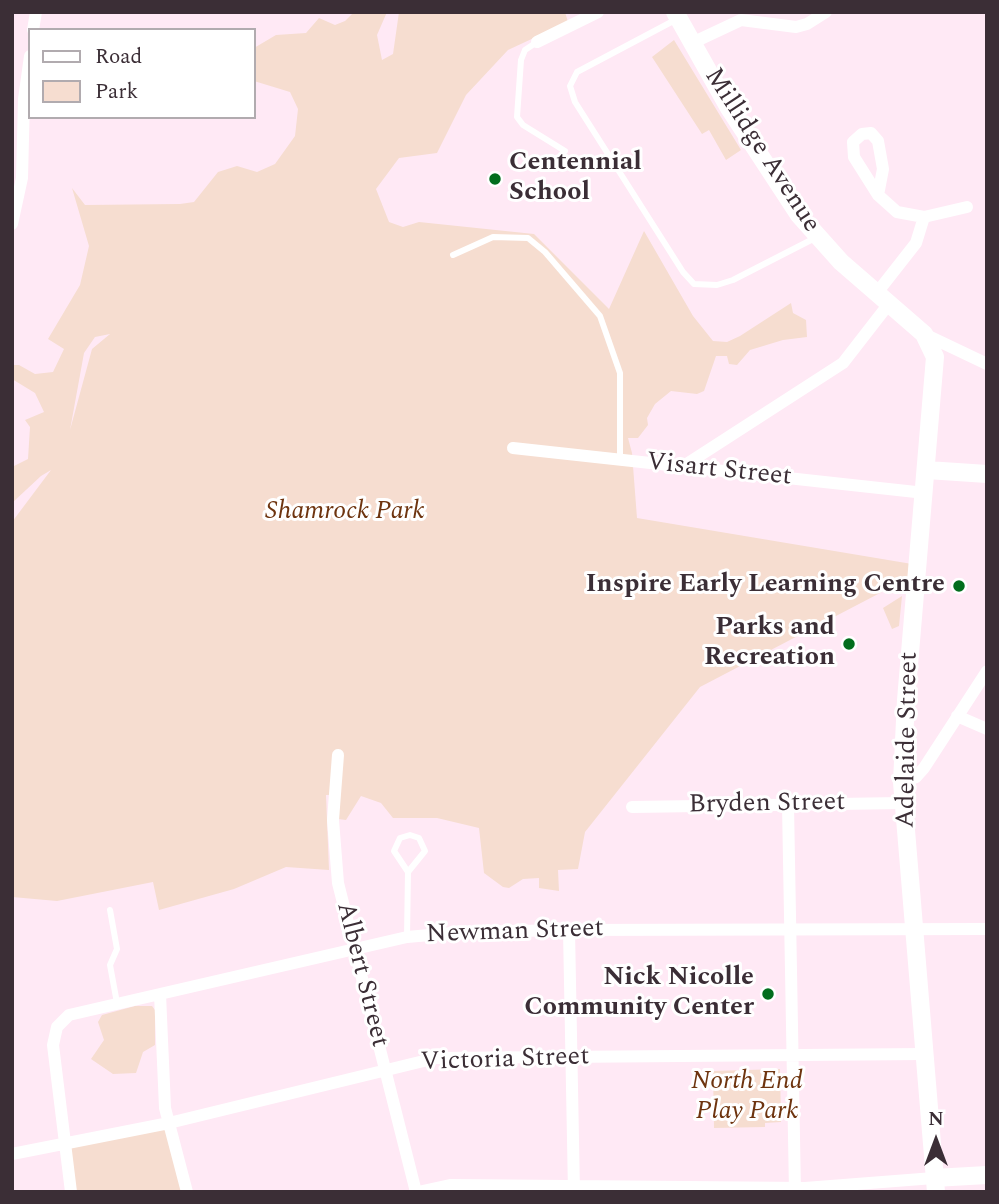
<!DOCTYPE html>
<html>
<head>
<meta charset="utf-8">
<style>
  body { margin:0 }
  #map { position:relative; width:999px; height:1204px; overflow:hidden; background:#ffe9f5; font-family:Spectral,serif }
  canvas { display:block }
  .frame { position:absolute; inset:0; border:14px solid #3b2e36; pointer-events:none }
  .legend { position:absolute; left:28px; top:28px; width:228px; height:91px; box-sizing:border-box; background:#fff; border:2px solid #b1abaf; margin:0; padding:9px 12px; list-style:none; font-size:21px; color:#3b2e36 }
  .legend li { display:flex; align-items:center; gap:14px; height:35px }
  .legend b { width:35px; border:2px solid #b1abaf }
  .north { position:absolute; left:901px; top:1106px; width:70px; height:70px; -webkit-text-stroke:5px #fff; paint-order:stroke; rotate:0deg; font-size:19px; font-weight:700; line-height:28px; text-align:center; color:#3b2e36 }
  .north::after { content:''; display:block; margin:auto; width:24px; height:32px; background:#3b2e36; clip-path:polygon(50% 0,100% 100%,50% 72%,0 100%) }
</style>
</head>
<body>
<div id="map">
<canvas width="999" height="1204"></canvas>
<div class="frame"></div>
<ul class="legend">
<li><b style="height:9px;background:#fff"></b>Road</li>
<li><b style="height:19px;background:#f6ddd0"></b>Park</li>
</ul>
<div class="north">N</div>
</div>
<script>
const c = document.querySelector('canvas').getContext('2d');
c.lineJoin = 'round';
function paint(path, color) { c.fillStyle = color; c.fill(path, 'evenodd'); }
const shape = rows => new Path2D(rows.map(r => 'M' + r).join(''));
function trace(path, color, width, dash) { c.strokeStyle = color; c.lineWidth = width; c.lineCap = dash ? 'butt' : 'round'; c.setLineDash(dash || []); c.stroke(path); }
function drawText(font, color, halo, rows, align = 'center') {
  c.font = font + ' Spectral,serif'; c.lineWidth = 6; c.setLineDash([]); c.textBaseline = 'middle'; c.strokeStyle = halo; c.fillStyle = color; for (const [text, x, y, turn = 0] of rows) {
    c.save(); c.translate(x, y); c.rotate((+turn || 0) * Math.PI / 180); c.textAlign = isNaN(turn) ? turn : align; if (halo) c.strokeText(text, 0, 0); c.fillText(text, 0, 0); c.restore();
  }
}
const green = shape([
  [354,12,387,12,377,35,382,60,393,54,399,12,565,12,568,22,508,50,466,95,437,153,399,158,376,189,389,222,403,227,419,222,534,234,609,309,644,231,693,316,713,341,727,342,740,336,791,303,793,313,806,320,807,337,783,340,750,350,737,365,729,364,727,356,716,356,704,391,697,394,671,391,655,404,647,418,648,425,638,438,628,438,632,453,637,518,918,565,916,582,903,581,700,687,585,832,578,869,558,870,559,891,539,888,539,878,523,879,509,888,503,887,484,873,479,828,437,818,393,818,381,803,361,796,346,820,338,819,339,795,326,795,329,870,286,867,234,889,159,910,153,882,57,901,12,897,12,522,51,470,41,476,12,503,12,467,28,459,30,427,25,420,44,412,35,393,12,379,12,365,19,365,35,374,53,372,64,349,48,339,80,285,89,246,72,188,85,205,180,204,194,202,218,172,237,166,257,172,275,164,295,136,298,109,290,92,254,81,254,48,276,35,306,33,319,18,335,25,345,21],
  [110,334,92,349,70,430,84,353,95,337],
  [674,40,741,150,726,160,709,130,702,134,652,57],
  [902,596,899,626,892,629,883,608],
  [135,1006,152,1006,155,1010,155,1045,143,1052,136,1073,113,1074,91,1059,104,1040,98,1022,102,1015],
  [780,1069,781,1122,765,1123,765,1127,714,1128,713,1071],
  [169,1123,187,1192,71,1192,65,1143]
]);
const lane = shape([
  [677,19,577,72,570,86,575,102,683,272,694,284,717,285,733,280,815,238],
  [537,42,525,50,521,60,517,117,523,125,565,151],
  [453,255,493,237,528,238,545,252,600,316,620,373,620,460],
  [110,910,117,949,110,965,117,1003],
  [407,937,408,872,425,851,419,838,410,835,400,838,394,851,408,872]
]);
const street = shape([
  [33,30,36,12],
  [537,42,598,12],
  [692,43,741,20,796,27,807,24,826,12],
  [878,195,883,169,878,141,871,133,862,134,853,142,854,157,878,195,897,212,924,217,967,207],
  [12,224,22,178,24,99,30,56],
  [876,294,916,243,924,217],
  [924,334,987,364],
  [513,448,925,493],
  [682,467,843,363,888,305],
  [957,716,987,729],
  [338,755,333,820,338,883,416,1192],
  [902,782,916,777,924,768,987,671],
  [788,805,795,1192],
  [632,807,903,803],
  [569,930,574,1192],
  [160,994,165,1108,187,1192],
  [12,1154,169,1123,436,1058,924,1054],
  [71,1192,53,1045,57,1027,69,1015,407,937,464,932,569,930,987,929],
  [418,1192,450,1185,805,1188,934,1178]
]);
const secondary = shape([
  [675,12,729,108,799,215,841,262,924,334,935,357,906,700,902,782,936,1192],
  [927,470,987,474],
  [934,1178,987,1175]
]);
const markers = [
  [495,179,7,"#026d1d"],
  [959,586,7,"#026d1d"],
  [849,644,7,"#026d1d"],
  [768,994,7,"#026d1d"]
];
const streetNames = [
  ["Millidge Avenue",761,151,57],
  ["Visart Street",719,471,6],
  ["Adelaide Street",909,740,-89],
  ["Bryden Street",767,805,-1],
  ["Newman Street",515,933,-2],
  ["Albert Street",361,975,76],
  ["Victoria Street",505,1061,-2]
];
const poiNames = [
  ["Centennial",509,164,"left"],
  ["School",509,194,"left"],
  ["Inspire Early Learning Centre",945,586],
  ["Parks and",835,629],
  ["Recreation",835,659],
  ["Nick Nicolle",754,979],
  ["Community Center",754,1009]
];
const parkNames = [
  ["Shamrock Park",345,513],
  ["North End",747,1083],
  ["Play Park",747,1113]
];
paint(green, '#f6ddd0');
trace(lane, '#fff', 6);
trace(street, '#fff', 12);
trace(secondary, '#fff', 18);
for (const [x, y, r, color] of markers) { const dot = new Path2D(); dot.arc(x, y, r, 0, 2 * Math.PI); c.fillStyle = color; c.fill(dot); trace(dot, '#fff', 2.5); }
drawText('26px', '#3b2e36', '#fff', streetNames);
drawText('bold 26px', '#3b2e36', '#fff', poiNames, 'right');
drawText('italic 26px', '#6e340f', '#fff', parkNames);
</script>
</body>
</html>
